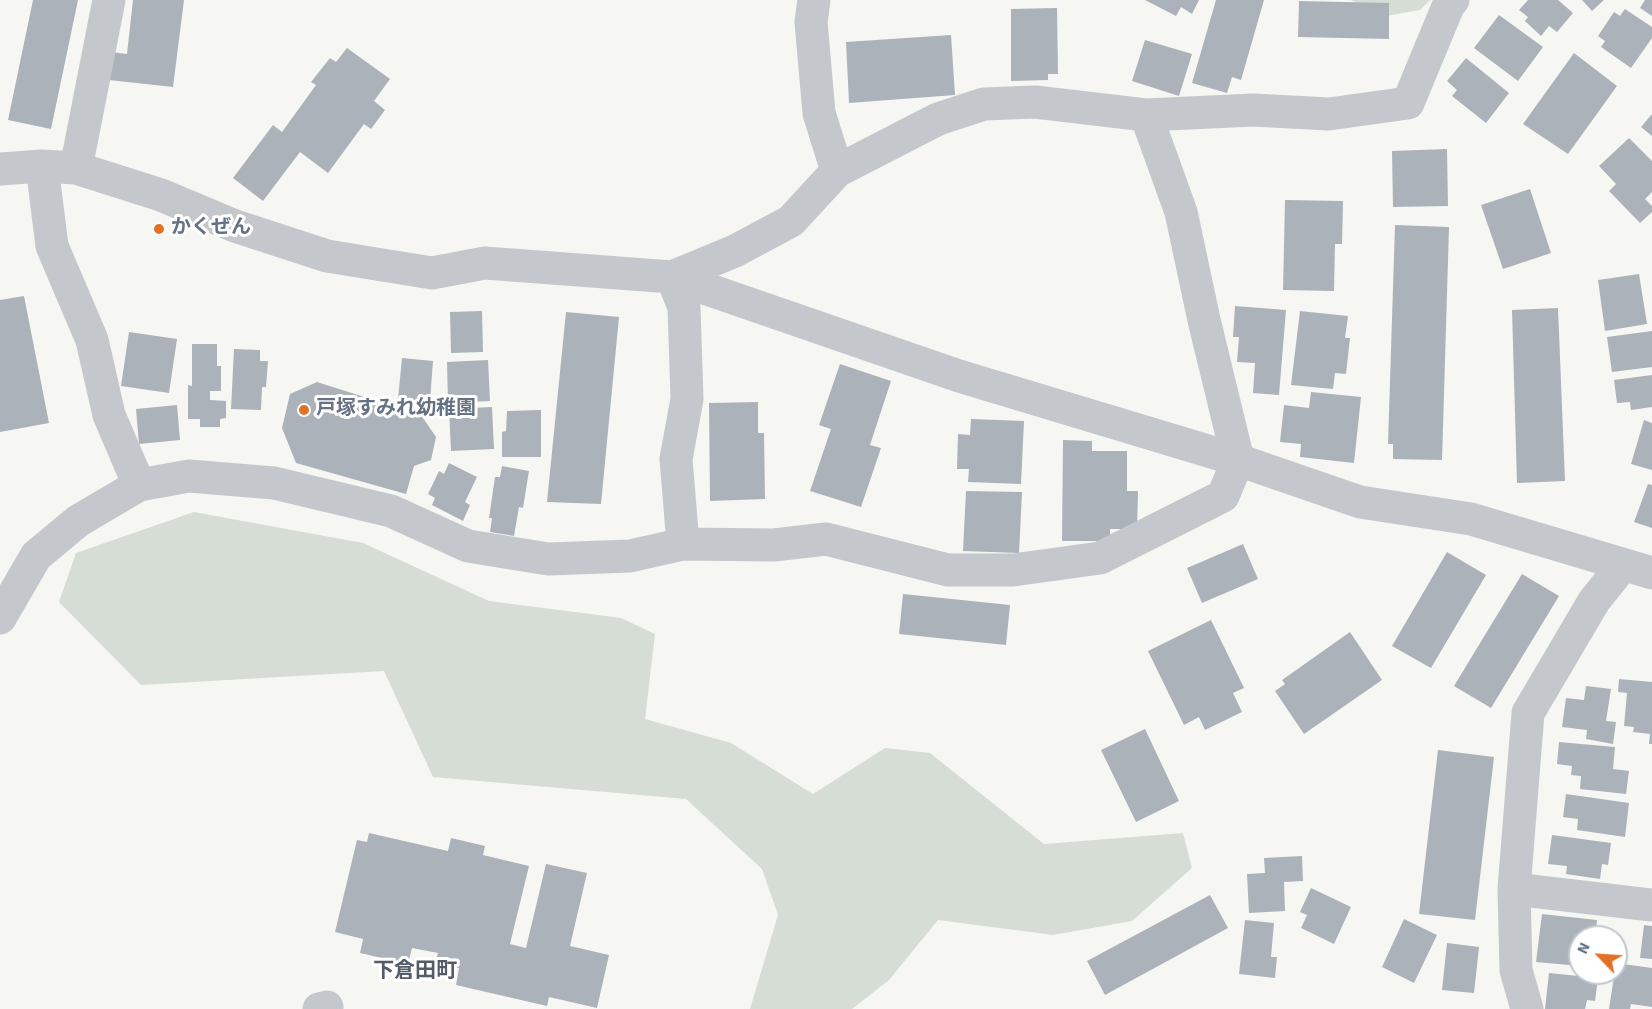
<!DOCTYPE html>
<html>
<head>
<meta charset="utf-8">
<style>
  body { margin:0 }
  #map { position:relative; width:1652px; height:1009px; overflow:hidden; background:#f6f7f3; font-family:"Source Sans 3",sans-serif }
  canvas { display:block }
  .north { position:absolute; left:1568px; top:925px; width:60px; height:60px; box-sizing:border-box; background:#fff; border:2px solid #c1c7ce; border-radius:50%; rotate:295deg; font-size:16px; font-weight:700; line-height:24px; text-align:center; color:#657284 }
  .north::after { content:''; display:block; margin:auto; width:21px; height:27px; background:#e37027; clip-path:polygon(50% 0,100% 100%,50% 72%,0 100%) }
</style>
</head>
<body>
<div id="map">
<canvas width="1652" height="1009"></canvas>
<div class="north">N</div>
</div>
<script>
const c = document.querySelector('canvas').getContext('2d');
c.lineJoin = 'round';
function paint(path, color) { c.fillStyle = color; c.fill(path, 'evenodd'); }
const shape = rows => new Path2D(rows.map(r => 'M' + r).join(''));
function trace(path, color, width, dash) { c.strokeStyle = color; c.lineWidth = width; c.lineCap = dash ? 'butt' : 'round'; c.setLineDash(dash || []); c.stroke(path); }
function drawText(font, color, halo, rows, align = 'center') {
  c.font = font + ' "Source Sans 3","Noto Sans JP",sans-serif'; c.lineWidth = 6; c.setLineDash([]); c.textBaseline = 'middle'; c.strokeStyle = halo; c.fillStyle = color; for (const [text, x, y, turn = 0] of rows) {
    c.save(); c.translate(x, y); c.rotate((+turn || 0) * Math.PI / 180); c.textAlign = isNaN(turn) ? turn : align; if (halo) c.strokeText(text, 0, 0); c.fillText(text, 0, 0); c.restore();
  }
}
const green = shape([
  [1351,0,1430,0,1420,10,1386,16],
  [194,512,363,543,489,601,621,618,655,634,645,719,731,743,813,794,885,748,930,753,1044,844,1183,833,1192,868,1132,921,1053,935,938,920,889,980,852,1009,750,1009,778,915,762,869,686,799,433,777,384,671,141,685,59,602,76,553]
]);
const building = shape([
  [33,0,78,0,51,129,8,120],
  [133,0,184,0,173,87,109,80,112,52,127,54],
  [1145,0,1199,0,1192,14,1181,7,1176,16],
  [1216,0,1264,0,1241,80,1232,77,1227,93,1192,83],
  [1528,0,1558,0,1573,13,1557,32,1549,26,1541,36,1525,21,1528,17,1519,10],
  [1582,0,1604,0,1592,11],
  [1645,0,1652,0,1652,16,1640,8],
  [1299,1,1389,3,1389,39,1298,37],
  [1057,8,1058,74,1048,74,1048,80,1011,81,1011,9],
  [1625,9,1652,27,1652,38,1631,68,1601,47,1605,41,1598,36,1614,12,1620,16],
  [1499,15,1543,47,1518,81,1474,48],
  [951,35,955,95,849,103,846,42],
  [1145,40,1192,54,1179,96,1132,81],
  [347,48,390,79,374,101,385,110,371,129,364,124,328,173,300,152,263,201,233,178,273,125,282,132,316,85,311,82,330,58,336,62],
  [1574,53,1617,86,1568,154,1523,124],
  [1466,58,1509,93,1486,123,1452,96,1457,90,1447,81],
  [1652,114,1652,136,1641,127],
  [1629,138,1652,161,1652,192,1645,199,1652,206,1652,212,1640,223,1609,191,1616,184,1599,166],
  [1447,149,1448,206,1393,207,1392,151],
  [1530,189,1551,253,1503,269,1481,205],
  [1285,200,1343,201,1342,244,1335,244,1334,291,1283,290],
  [1395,225,1449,227,1442,460,1393,459,1393,444,1388,444],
  [1639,274,1647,324,1605,331,1598,280],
  [24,296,49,423,0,432,0,300],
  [1235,306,1286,310,1279,395,1253,393,1255,363,1237,362,1239,337,1233,337],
  [1558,308,1565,481,1517,483,1512,310],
  [482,311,483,352,451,353,450,312],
  [1300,311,1348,316,1345,338,1350,338,1346,374,1335,373,1333,389,1291,385],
  [566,312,619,317,601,504,547,502],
  [1652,331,1652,367,1612,372,1607,337],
  [129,332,177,339,169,393,121,386],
  [192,344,217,344,217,366,221,366,221,391,210,391,210,400,226,401,226,418,220,419,220,427,200,427,200,419,188,419,188,385,192,386],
  [234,349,260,350,260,361,268,361,266,387,262,387,261,410,231,409],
  [402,358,433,361,430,401,398,399],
  [488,360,490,401,448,403,447,362],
  [840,364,891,381,870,445,881,448,861,507,810,491,831,429,819,425],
  [1652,375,1652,407,1631,410,1630,402,1617,403,1614,380],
  [317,382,421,415,436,437,431,460,414,466,406,494,296,463,282,428,290,394],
  [1311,392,1361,397,1354,463,1300,457,1301,444,1280,442,1284,405,1309,408],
  [758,402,758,433,764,433,765,499,710,501,709,403],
  [177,405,180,440,139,444,136,409],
  [492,407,494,449,451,451,449,409],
  [541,410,541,457,502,457,502,432,506,431,507,411],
  [971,419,1024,421,1021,484,968,482,969,469,957,469,958,434,970,435],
  [1644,420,1652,423,1652,470,1631,464],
  [1063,440,1092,441,1092,451,1127,451,1127,491,1138,491,1137,529,1110,529,1110,541,1062,541],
  [449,463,477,477,465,502,470,505,463,521,432,505,435,498,428,494,439,471,444,474],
  [502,466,529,471,523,508,519,507,514,536,490,532,492,518,489,518,495,477,500,477],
  [1648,484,1652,485,1652,528,1634,522],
  [966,491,1022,492,1019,553,963,551],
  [1243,544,1258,579,1202,603,1187,568],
  [1447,552,1486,575,1431,668,1392,646],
  [1522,574,1559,596,1491,708,1454,686],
  [903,594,1010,605,1006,645,899,634],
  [1211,620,1244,688,1233,693,1242,712,1205,730,1199,717,1184,725,1148,651],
  [1350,632,1382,680,1304,734,1275,691,1285,684,1282,680],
  [1619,679,1652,682,1652,744,1649,744,1650,734,1633,732,1634,727,1624,726,1627,693,1618,692],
  [1586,686,1611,689,1606,721,1616,722,1613,744,1586,739,1587,730,1562,727,1566,698,1584,700],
  [1145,729,1179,801,1136,822,1101,750],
  [1559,742,1615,747,1613,769,1629,771,1626,794,1580,789,1581,776,1571,775,1572,766,1557,764],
  [1438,750,1494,757,1475,920,1419,914],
  [1566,794,1629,803,1625,837,1577,830,1578,819,1563,817],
  [369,833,448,851,451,838,485,846,483,855,529,866,510,944,526,948,546,864,587,873,570,946,609,955,597,1008,549,997,547,1006,456,985,459,968,435,963,438,953,412,948,408,964,360,953,363,939,335,932,357,840,367,842],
  [1552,835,1611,843,1608,865,1602,864,1600,879,1566,874,1567,866,1548,864],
  [1302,856,1303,881,1284,882,1285,911,1249,913,1247,874,1265,873,1264,858],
  [1311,888,1351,907,1334,944,1301,928,1307,915,1300,912],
  [1210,895,1228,928,1105,995,1087,961],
  [1542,914,1597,920,1595,937,1580,937,1580,966,1536,962],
  [1404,919,1437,935,1414,983,1382,967],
  [1245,920,1274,923,1271,957,1277,957,1275,978,1239,974],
  [1644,925,1652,926,1652,959,1640,958],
  [1447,943,1479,947,1474,993,1442,990],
  [1616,963,1652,968,1652,1007,1631,1004,1630,1009,1609,1009],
  [1549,973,1598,978,1595,1001,1587,1000,1585,1009,1545,1009]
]);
const minor = shape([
  [814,0,811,22,819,113,837,171],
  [42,166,52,246,92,340,109,415,139,485],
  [76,168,109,0],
  [0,169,42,166,76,168,161,195,235,226,327,256,432,273,485,263,672,277,959,376,1238,460,1360,502,1471,519,1652,573],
  [672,277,735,251,791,221,837,171,938,119,984,104,1035,102,1146,115,1253,110,1329,114,1408,103,1449,4,1453,0],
  [672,277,684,307,687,399,676,459,683,544],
  [1622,566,1594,601,1528,713,1514,889,1652,905],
  [0,618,36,556,78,521,139,485,189,476,274,483,391,511,468,546,548,559,630,556,683,544,774,545,826,539,948,570,1013,570,1100,558,1223,496,1238,460,1204,320,1181,212,1146,115],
  [1514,889,1516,970,1527,1009],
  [319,1009,327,1007]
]);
const markers = [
  [159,229,6,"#e37027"],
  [304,410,6,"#e37027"]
];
const poiNames = [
  ["かくぜん",171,229],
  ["戸塚すみれ幼稚園",316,410]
];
const neighbourhoodNames = [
  ["下倉田町",415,972]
];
paint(green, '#d6ddd4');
paint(building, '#acb2b9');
trace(minor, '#c4c7cb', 33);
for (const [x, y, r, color] of markers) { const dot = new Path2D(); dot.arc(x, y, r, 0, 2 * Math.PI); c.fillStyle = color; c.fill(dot); trace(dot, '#fff', 2); }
drawText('bold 20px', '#657284', '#fff', poiNames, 'left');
drawText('bold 21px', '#535c69', '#fff', neighbourhoodNames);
</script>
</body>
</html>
